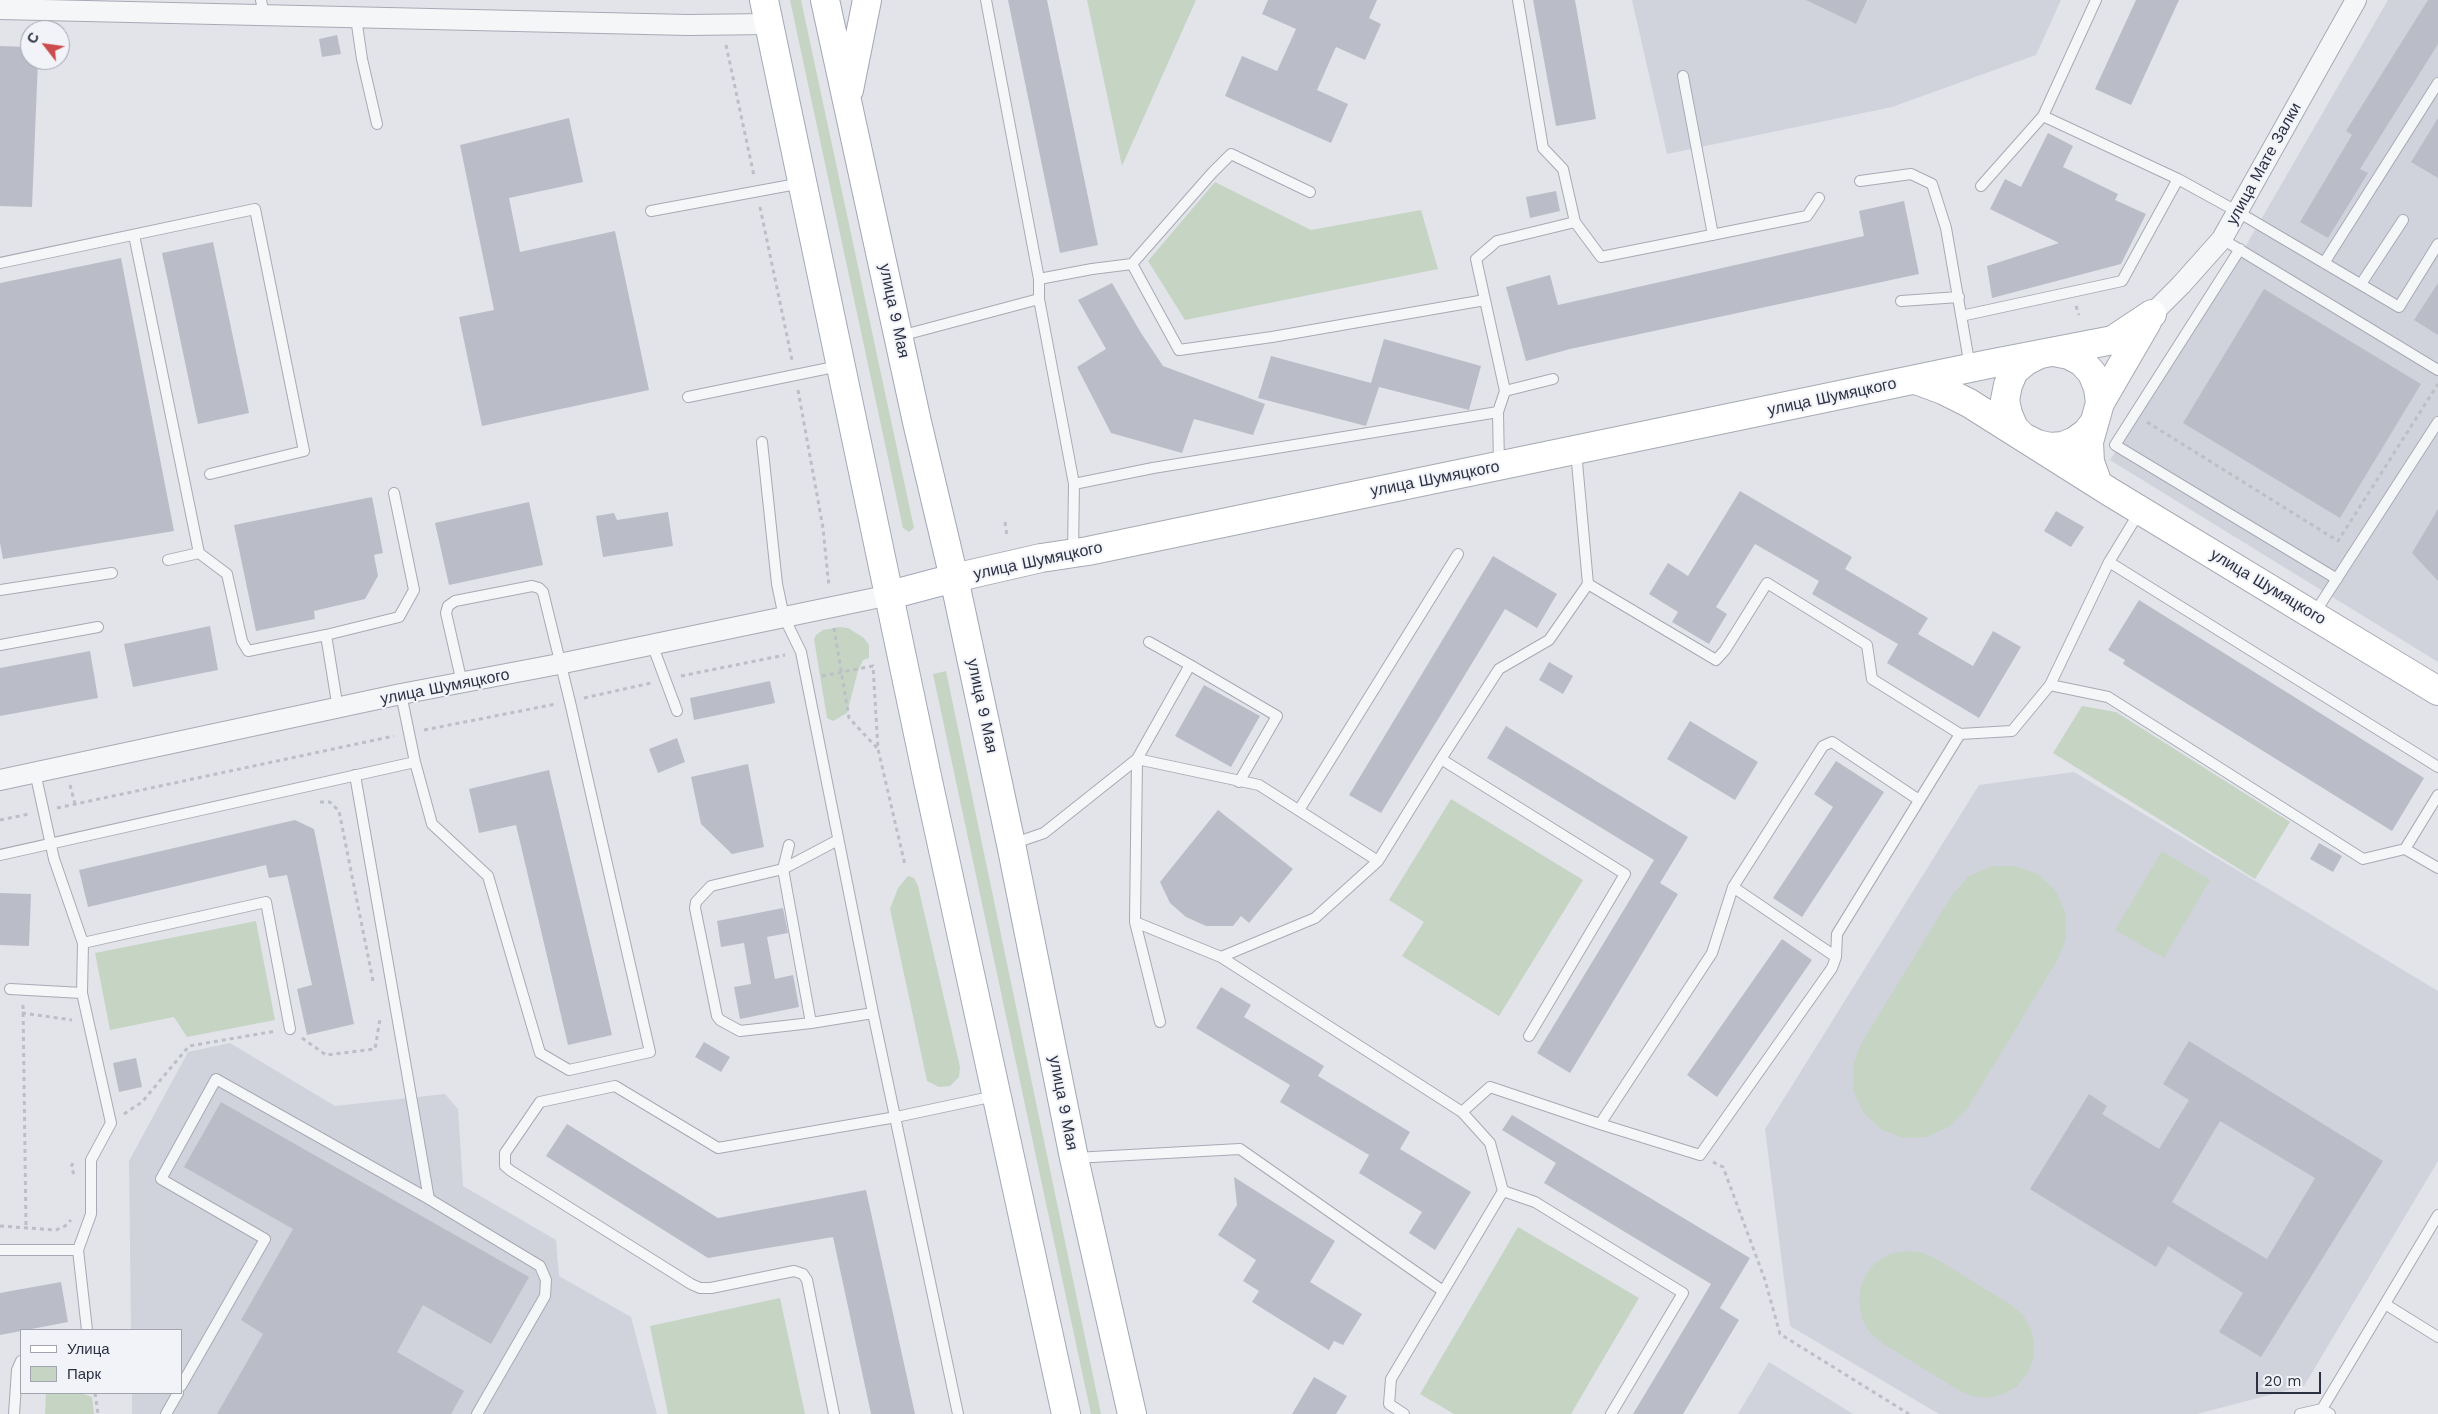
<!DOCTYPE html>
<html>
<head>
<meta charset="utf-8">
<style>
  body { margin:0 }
  #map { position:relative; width:2438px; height:1414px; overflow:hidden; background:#e2e4ea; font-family:"Work Sans",sans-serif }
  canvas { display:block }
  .legend { position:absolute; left:20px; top:1329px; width:162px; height:65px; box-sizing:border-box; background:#f2f3f8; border:1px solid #a2a5af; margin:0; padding:6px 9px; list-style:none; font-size:15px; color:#2b3042 }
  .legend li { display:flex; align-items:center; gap:10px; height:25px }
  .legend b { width:25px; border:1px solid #a2a5af }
  .north { position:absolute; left:20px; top:20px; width:50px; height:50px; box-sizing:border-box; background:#f2f3f8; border:1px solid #a2a5af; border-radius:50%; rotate:300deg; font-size:14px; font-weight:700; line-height:20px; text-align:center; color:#2b3042 }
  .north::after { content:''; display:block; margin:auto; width:18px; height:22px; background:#cb4c4d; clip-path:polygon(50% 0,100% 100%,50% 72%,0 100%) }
  .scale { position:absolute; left:2256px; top:1372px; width:65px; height:22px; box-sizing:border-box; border:2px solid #2b3042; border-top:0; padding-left:6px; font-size:15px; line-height:18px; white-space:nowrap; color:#2b3042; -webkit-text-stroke:4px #f2f3f8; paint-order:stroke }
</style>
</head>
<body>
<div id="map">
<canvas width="2438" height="1414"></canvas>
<ul class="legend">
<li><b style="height:6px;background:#fff"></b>Улица</li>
<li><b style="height:14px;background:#c6d4c4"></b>Парк</li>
</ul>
<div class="north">С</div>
<div class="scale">20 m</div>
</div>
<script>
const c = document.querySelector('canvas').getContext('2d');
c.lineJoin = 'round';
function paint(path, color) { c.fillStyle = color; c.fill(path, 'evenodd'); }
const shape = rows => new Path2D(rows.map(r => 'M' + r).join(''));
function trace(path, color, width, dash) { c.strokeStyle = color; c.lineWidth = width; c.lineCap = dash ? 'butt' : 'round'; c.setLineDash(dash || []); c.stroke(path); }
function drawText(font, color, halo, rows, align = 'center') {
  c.font = font + ' "Work Sans",sans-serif'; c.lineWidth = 4; c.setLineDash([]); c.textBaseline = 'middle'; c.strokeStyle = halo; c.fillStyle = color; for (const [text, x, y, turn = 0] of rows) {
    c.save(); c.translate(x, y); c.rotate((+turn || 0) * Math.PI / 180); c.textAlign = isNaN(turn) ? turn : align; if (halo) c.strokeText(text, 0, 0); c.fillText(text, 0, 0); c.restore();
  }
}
const built = shape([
  [1632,0,2061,0,2036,55,1892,107,1667,154],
  [2388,0,2438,0,2438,662,2110,460,2237,261],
  [2074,772,2438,991,2438,1161,2304,1386,2197,1414,1939,1414,1790,1326,1765,1129,1979,785],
  [230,1043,335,1106,445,1094,458,1109,463,1186,556,1240,559,1276,631,1317,657,1414,132,1414,132,1393,181,1393,181,1330,131,1330,129,1161,188,1052],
  [1769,1362,1853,1414,1738,1414]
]);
const green = shape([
  [790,0,801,0,914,528,909,532,903,528],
  [1087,0,1196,0,1122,166],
  [1215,182,1311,230,1421,210,1438,269,1185,320,1148,261],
  [840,627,848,628,864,638,869,645,869,658,863,660,858,671,847,713,833,721,827,718,814,639,816,635,823,630],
  [946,671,1101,1414,1091,1414,933,674],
  [2082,706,2116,712,2290,822,2255,879,2053,753],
  [1451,799,1583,880,1499,1016,1402,956,1424,922,1389,900],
  [2162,851,2210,880,2164,958,2115,930],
  [1991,866,2015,866,2038,874,2056,891,2065,913,2066,938,2058,959,1967,1109,1949,1127,1927,1137,1903,1138,1881,1129,1863,1112,1853,1090,1853,1065,1861,1044,1952,895,1969,876],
  [908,876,914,878,918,886,960,1067,959,1077,950,1086,939,1087,927,1081,890,909,898,888],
  [256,921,275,1020,187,1037,174,1017,110,1030,95,953],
  [1518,1227,1639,1298,1571,1414,1454,1414,1420,1394],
  [1905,1251,1920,1252,1935,1258,2011,1305,2023,1315,2031,1329,2034,1344,2033,1360,2027,1374,2017,1386,2004,1394,1988,1398,1973,1396,1958,1390,1882,1343,1870,1333,1862,1319,1859,1304,1860,1289,1866,1274,1876,1262,1890,1254],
  [780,1298,805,1414,668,1414,650,1326],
  [46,1393,80,1393,92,1397,94,1414,45,1414]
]);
const building = shape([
  [1008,0,1047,0,1098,245,1060,253],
  [1268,0,1377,0,1369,18,1381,24,1365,60,1336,47,1317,90,1348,104,1331,143,1225,96,1242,56,1277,71,1296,29,1262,14],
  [1533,0,1575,0,1596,119,1556,126],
  [1806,0,1867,0,1856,24],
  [2136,0,2179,0,2131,105,2095,89],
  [2428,0,2438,0,2438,44,2360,169,2368,173,2328,238,2300,222,2352,135,2346,131],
  [337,35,341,54,322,57,319,39],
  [0,46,30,47,30,60,38,60,32,207,0,206],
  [569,118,583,182,509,198,520,252,615,231,649,390,482,426,459,317,494,310,460,145],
  [2438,118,2438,178,2411,162],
  [2048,133,2073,146,2063,167,2118,194,2115,200,2146,214,2121,264,1992,298,1987,266,2059,243,1990,209,2005,179,2021,187],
  [1556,191,1560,211,1530,218,1526,197],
  [1904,201,1919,274,1570,349,1526,361,1506,287,1550,275,1558,305,1864,236,1859,211],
  [213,242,249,413,198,424,162,253],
  [121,258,174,531,3,559,0,543,0,283],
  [1112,283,1141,333,1163,366,1265,404,1253,435,1194,419,1182,453,1111,433,1077,367,1106,349,1078,300],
  [2438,283,2438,335,2414,320],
  [2264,289,2421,384,2340,518,2183,423],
  [1384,339,1481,366,1469,410,1379,387,1366,426,1258,398,1271,356,1371,383],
  [1740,491,1852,557,1845,569,1928,618,1918,634,1973,666,1993,631,2021,647,1979,718,1887,663,1898,644,1812,594,1819,581,1755,544,1716,607,1727,614,1709,644,1672,622,1678,612,1649,594,1668,563,1688,576],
  [372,497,383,553,374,555,378,576,365,599,314,611,315,619,256,631,234,525],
  [529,502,543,565,449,585,435,523],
  [2438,509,2438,581,2412,553],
  [2056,511,2084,527,2071,547,2044,531],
  [668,512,673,546,603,557,596,516,614,513,617,520],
  [1493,556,1557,594,1537,628,1505,609,1381,813,1349,795],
  [2139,600,2424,778,2392,831,2123,664,2125,660,2108,650],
  [210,626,218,670,133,687,124,644],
  [90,651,98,698,0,716,0,668],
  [1549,662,1573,676,1563,694,1539,680],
  [770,681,775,703,694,720,690,698],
  [1204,685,1260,716,1231,767,1175,736],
  [1690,721,1758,762,1735,800,1667,759],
  [1506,726,1688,837,1660,883,1678,894,1570,1073,1537,1053,1654,860,1487,758],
  [677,738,685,762,658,773,649,749],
  [1836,761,1884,792,1802,917,1773,898,1833,807,1814,794],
  [748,764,764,847,732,854,701,824,691,777],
  [549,770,612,1035,568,1045,516,825,479,833,469,789],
  [1218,810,1293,869,1249,923,1241,916,1233,926,1206,926,1186,917,1170,903,1160,882],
  [295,820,314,829,354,1024,307,1035,297,989,312,985,287,875,269,878,266,865,88,907,79,870],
  [2319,843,2342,856,2333,872,2310,859],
  [0,893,31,894,29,946,0,945],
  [783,908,788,933,767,937,775,979,793,975,799,1007,740,1019,734,987,751,984,744,943,721,947,717,921],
  [1782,939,1812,960,1717,1097,1687,1075],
  [1221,987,1251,1005,1244,1017,1324,1066,1318,1076,1410,1132,1400,1149,1471,1192,1435,1250,1409,1233,1422,1212,1359,1173,1369,1155,1280,1102,1290,1085,1196,1028],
  [2189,1041,2383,1161,2261,1357,2219,1332,2243,1293,2168,1246,2156,1267,2030,1189,2089,1094,2107,1106,2102,1114,2159,1149,2189,1100,2163,1084],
  [2220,1121,2315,1178,2267,1259,2172,1202],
  [704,1042,730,1057,721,1072,695,1057],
  [136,1058,142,1087,119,1092,113,1063],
  [221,1102,529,1277,491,1344,423,1305,397,1352,464,1391,451,1414,217,1414,263,1334,241,1320,293,1229,184,1167],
  [1512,1115,1750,1258,1720,1308,1739,1320,1683,1414,1633,1414,1711,1284,1544,1183,1556,1163,1502,1130],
  [567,1124,718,1218,866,1190,915,1414,871,1414,833,1237,708,1258,546,1156],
  [1234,1177,1335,1241,1310,1282,1362,1314,1343,1345,1334,1341,1329,1350,1252,1302,1259,1291,1243,1281,1256,1260,1218,1235,1237,1205],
  [61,1282,68,1322,0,1335,0,1293],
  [1314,1377,1347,1396,1336,1414,1292,1414]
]);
const path = shape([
  [726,45,754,176],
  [760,207,792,360],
  [2076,306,2079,315],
  [798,390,823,528,829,587],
  [2147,422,2338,541,2438,384],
  [1005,522,1007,536],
  [834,628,849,718,878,749],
  [681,676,785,655],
  [822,676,873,666,878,749,905,865],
  [584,698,651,683],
  [424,730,556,704],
  [70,785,75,804],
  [320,802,330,802,339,811,373,981],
  [57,808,394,736],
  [0,820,29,814],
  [23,1005,26,1227],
  [22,1013,72,1020],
  [302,1038,326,1055,375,1049,380,1019],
  [124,1114,142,1102,189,1046,276,1031],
  [1713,1162,1723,1167,1765,1280,1780,1334,1909,1414],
  [74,1174,71,1167,74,1161],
  [0,1226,56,1230,65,1226,71,1220],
  [95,1393,98,1414]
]);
const lane = shape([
  [261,0,264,15],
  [986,0,1039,279,1039,299,1074,484,1073,553],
  [1518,0,1543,148,1563,169,1575,222,1601,257,1807,216,1819,198],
  [2096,0,2043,116,2178,179,2238,212,2399,307,2438,244],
  [356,18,362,59,377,124],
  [1683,76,1713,235],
  [1860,181,1911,174,1932,184,1946,228,1970,367],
  [1981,186,2043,116],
  [651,211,802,183],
  [134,235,199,553],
  [2222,239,2438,370],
  [2240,249,2115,445,2337,579],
  [0,263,255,209,304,451,210,474],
  [2324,263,2438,83],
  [1132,264,1212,173,1231,154,1310,192],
  [1039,279,1092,269,1132,264,1179,350,1272,337,1485,300],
  [2361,284,2403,220],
  [1901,301,1959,297],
  [1961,316,2122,281,2178,179],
  [900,336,1039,299],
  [1505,391,1553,379],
  [688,397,839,366],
  [762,442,777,584,784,617,801,652,873,1013,958,1414],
  [1499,465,1498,412,1505,391,1476,259,1497,241,1575,222],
  [1074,484,1153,468,1498,412],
  [168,560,199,553,227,574,242,641,248,651,326,635],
  [2109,562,2438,767],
  [1588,584,1716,660,1725,650,1767,583,1867,645,1872,679,1960,734,2012,731,2050,685,2109,562,2140,511],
  [0,590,112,573],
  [2314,614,2438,422],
  [1149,642,1190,665],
  [652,644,677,711],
  [0,645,98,627],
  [2050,685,2108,697,2363,859,2405,849,2438,868],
  [401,694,415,762,432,824,488,876,540,1053,569,1070,650,1052,570,702,543,592,539,588,532,586,455,601,448,606,446,613,462,683],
  [338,709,326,635,399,617,414,590,394,493],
  [35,772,54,859,83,943,266,902,290,1029],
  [355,775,429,1199],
  [1239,782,1277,716,1190,665,1137,759,1135,922,1221,957,1315,918,1378,861,1441,759],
  [1919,800,1832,742,1823,746,1733,887,1712,953,1600,1124,1700,1155,1832,968,1836,957,1837,934,1960,734],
  [1299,810,1458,554],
  [838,840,783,869,811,1023,873,1013],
  [1012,844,1044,833,1137,759,1259,785,1378,861],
  [789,845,783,869,711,886,696,902,695,908,717,1016,720,1020,740,1031,811,1023],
  [2405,849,2438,795],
  [0,855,415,762],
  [1733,887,1836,957],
  [1135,922,1160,1022],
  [1221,957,1462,1112,1490,1143,1503,1191,1391,1379,1389,1404,1404,1414],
  [10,989,82,993],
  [1529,1036,1625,874,1441,759,1499,669,1549,640,1588,584,1576,451],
  [1462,1112,1490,1087,1600,1124],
  [1074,1158,1240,1149,1443,1291],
  [1503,1191,1535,1202,1683,1293,1611,1414],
  [0,1250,78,1250,91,1214,91,1160,111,1123,82,993,83,943],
  [78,1250,87,1330],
  [2385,1304,2438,1337],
  [181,1386,265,1239,161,1179,216,1079,429,1199,540,1266,546,1280,545,1296,477,1414],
  [2322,1409,2438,1215],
  [14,1414,17,1370,21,1361],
  [166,1414,178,1393],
  [834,1414,807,1280,803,1274,794,1271,711,1288,700,1288,691,1284,511,1171,505,1166,505,1153,540,1102,615,1086,718,1148,896,1117,995,1096],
  [2300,1414,2322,1409,2330,1414]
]);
const street = shape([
  [0,9,688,25,770,24],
  [2152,314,2181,285,2222,239,2356,0],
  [0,780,401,694,559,664,890,595]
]);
const secondary = shape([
  [2054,352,2069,355,2082,362,2092,373,2098,388,2100,403,2089,442,2090,462,2098,484],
  [2038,355,2026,361,2014,371,2008,385,2005,400,2008,414,2014,428,2023,437,2037,444,2050,447,2063,446,2075,441,2086,433,2094,423],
  [1916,380,1943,390,1969,403,2110,492,2438,691],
  [2100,403,2147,322],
  [954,578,1041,558,1088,551,1989,364,2113,340,2152,314]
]);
const primary = shape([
  [764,0,928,781,1066,1414],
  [825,0,917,422,954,578,1011,844,1074,1158,1132,1414],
  [849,90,867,0],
  [890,595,954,578]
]);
const streetNames = [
  ["улица Мате Залки",2264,164,-61],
  ["улица 9 Мая",894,311,78],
  ["улица Шумяцкого",1832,397,-12],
  ["улица Шумяцкого",1435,479,-11],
  ["улица Шумяцкого",1038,561,-12],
  ["улица Шумяцкого",2268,587,31],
  ["улица Шумяцкого",445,687,-11],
  ["улица 9 Мая",982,706,78],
  ["улица 9 Мая",1063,1103,79]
];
paint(built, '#d0d3dc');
paint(green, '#c6d4c4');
paint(building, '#babdc7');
trace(lane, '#a7aab4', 12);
trace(street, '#a7aab4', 22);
trace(secondary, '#a7aab4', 30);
trace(primary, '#a2a7b6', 30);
trace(path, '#bcbfc5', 3, [4, 4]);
trace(lane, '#f5f6f8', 10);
trace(street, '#f5f6f8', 20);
trace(secondary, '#fff', 28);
trace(primary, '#fff', 28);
drawText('16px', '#2b3042', '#f2f3f8', streetNames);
</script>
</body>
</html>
